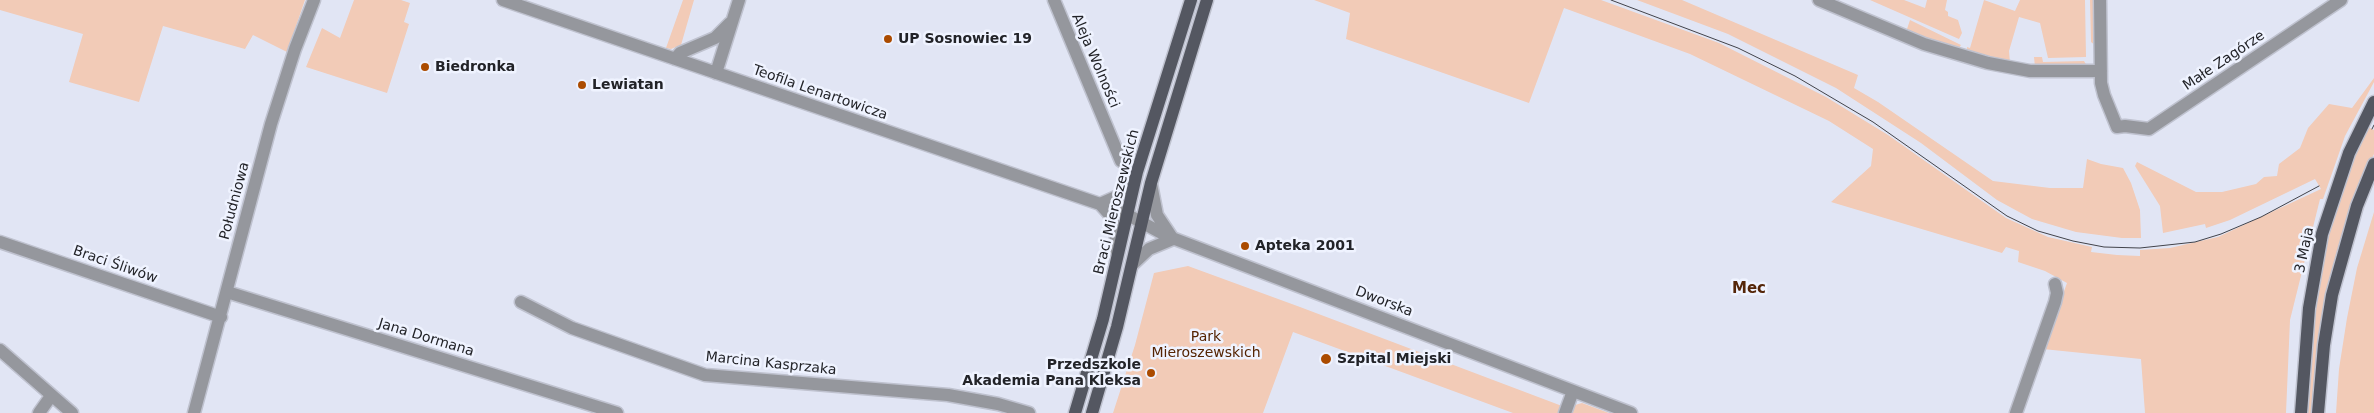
<!DOCTYPE html>
<html>
<head>
<meta charset="utf-8">
<style>
  body { margin:0 }
  canvas { display:block; background:#e1e5f4 }
</style>
</head>
<body>
<canvas width="2374" height="413"></canvas>
<script>
const c = document.querySelector('canvas').getContext('2d');
c.lineJoin = 'round';
function paint(path, color) { c.fillStyle = color; c.fill(path, 'evenodd'); }
const shape = rows => new Path2D(rows.map(r => 'M' + r).join(''));
function trace(path, color, width, dash) { c.strokeStyle = color; c.lineWidth = width; c.lineCap = dash ? 'butt' : 'round'; c.setLineDash(dash || []); c.stroke(path); }
function drawText(font, color, halo, rows, align = 'center') {
  c.font = font + ' "DejaVu Sans",sans-serif'; c.lineWidth = 5; c.setLineDash([]); c.textBaseline = 'middle'; c.strokeStyle = halo; c.fillStyle = color; for (const [text, x, y, turn = 0] of rows) {
    c.save(); c.translate(x, y); c.rotate((+turn || 0) * Math.PI / 180); c.textAlign = isNaN(turn) ? turn : align; if (halo) c.strokeText(text, 0, 0); c.fillText(text, 0, 0); c.restore();
  }
}
const green = shape([
  [0,0,305,0,287,52,253,35,245,49,163,26,139,102,69,82,83,34,0,10],
  [354,0,401,0,410,3,404,22,409,24,387,93,306,67,322,28,340,38],
  [683,0,694,0,681,45,671,49,666,48],
  [1314,0,1601,0,1719,43,1826,97,1888,135,2006,218,2048,237,2092,247,2091,252,2117,255,2140,256,2140,250,2170,248,2218,237,2321,189,2315,179,2230,220,2206,228,2205,224,2163,233,2160,206,2135,166,2137,162,2196,192,2222,192,2256,184,2264,177,2277,176,2279,164,2300,148,2308,128,2329,104,2352,108,2374,78,2374,82,2345,136,2323,199,2320,199,2290,320,2286,413,2145,413,2141,359,2043,349,2067,283,2045,271,2018,262,2019,251,2006,247,2002,253,1831,202,1871,166,1873,149,1829,121,1690,54,1564,8,1529,103,1346,39,1350,13],
  [1637,0,1682,0,1858,75,1854,88,1878,102,1993,181,2050,188,2083,188,2087,159,2101,164,2123,168,2131,183,2140,210,2141,238,2122,238,2076,232,2032,219,1997,200,1921,143,1836,88,1728,34],
  [1870,0,1904,0,1925,8,1927,0,1947,0,1945,10,1948,12,1948,16,1958,20,1962,33,1959,39],
  [1984,0,2015,11,2020,0,2085,0,2086,57,2048,58,2040,23,2019,17,2009,51,2010,63,1967,50,1967,47,1970,48],
  [2090,0,2095,0,2096,46,2091,42],
  [1910,20,1961,45,1959,48,1935,44,1907,29],
  [2034,57,2042,57,2043,62,2084,61,2087,66,2035,67],
  [2366,126,2374,130,2374,154,2356,194,2336,257,2313,413,2305,413,2315,297,2332,215,2350,162],
  [2374,212,2374,413,2336,413,2339,369,2347,318,2357,268],
  [1188,266,1300,307,1562,406,1559,413,1513,413,1293,332,1263,413,1113,413,1135,345,1154,273],
  [1582,403,1609,413,1571,413,1575,405]
]);
const minor = shape([
  [503,0,1100,204,1128,215,1167,236,1631,413],
  [1054,0,1121,161],
  [1819,0,1924,44,1988,63,2030,71,2101,71],
  [2100,0,2101,83,2104,95,2117,127,2125,126,2149,129,2341,0],
  [675,59,680,53,715,38,730,23],
  [716,73,739,0],
  [1151,184,1157,215,1173,239],
  [1100,204,1109,214,1115,227,1117,252],
  [1100,204,1118,196,1135,179],
  [0,242,221,317],
  [1132,265,1149,249,1173,239],
  [227,292,617,413],
  [521,302,572,328,705,375,948,395,998,404,1029,413],
  [0,350,72,413],
  [39,413,51,396],
  [194,413,271,124,295,49,314,0],
  [1565,413,1573,391],
  [2016,413,2055,302,2057,293,2055,284]
]);
const major = shape([
  [1075,413,1103,319,1137,172,1191,0],
  [1092,413,1117,327,1151,183,1207,0],
  [2301,413,2309,308,2322,234,2349,153,2374,102],
  [2318,413,2324,345,2332,295,2357,206,2374,164]
]);
const tram = shape([
  [1611,0,1738,48,1795,76,1873,122,2007,216,2038,231,2073,241,2104,247,2140,248,2195,242,2221,234,2261,217,2319,186],
  [2372,129,2374,125]
]);
const markers = [
  [888,39,5,"#ab4b00"],
  [425,67,5,"#ab4b00"],
  [582,85,5,"#ab4b00"],
  [1245,246,5,"#ab4b00"],
  [1326,359,6,"#ab4b00"],
  [1151,373,5,"#ab4b00"]
];
const poiNames = [
  ["UP Sosnowiec 19",898,39],
  ["Biedronka",435,67],
  ["Lewiatan",592,85],
  ["Apteka 2001",1255,246],
  ["Szpital Miejski",1337,359],
  ["Przedszkole",1141,365,"right"],
  ["Akademia Pana Kleksa",1141,381,"right"]
];
const streetNames = [
  ["Aleja Wolności",1095,61,67],
  ["Małe Zagórze",2224,61,-34],
  ["Teofila Lenartowicza",820,93,19],
  ["Południowa",235,201,-75],
  ["Braci Mieroszewskich",1117,202,-76],
  ["3 Maja",2305,250,-78],
  ["Braci Śliwów",115,265,19],
  ["Dworska",1384,302,21],
  ["Jana Dormana",426,338,17],
  ["Marcina Kasprzaka",771,364,6]
];
const parkNames = [
  ["Park",1206,337],
  ["Mieroszewskich",1206,353]
];
const neighbourhoodNames = [
  ["Mec",1749,289]
];
paint(green, '#f2cbb7');
trace(minor, '#bfc2cf', 15);
trace(major, '#bfc2cf', 15);
trace(minor, '#95979d', 12);
trace(major, '#545761', 12);
trace(tram, '#42434a', 1);
for (const [x, y, r, color] of markers) { const dot = new Path2D(); dot.arc(x, y, r, 0, 2 * Math.PI); c.fillStyle = color; c.fill(dot); trace(dot, '#eff3ff', 2); }
drawText('bold 14px', '#222328', '#eff3ff', poiNames, 'left');
drawText('14px', '#222328', '#eff3ff', streetNames);
drawText('14px', '#542302', '#eff3ff', parkNames);
drawText('bold 15px', '#552609', '#eff3ff', neighbourhoodNames);
</script>
</body>
</html>
